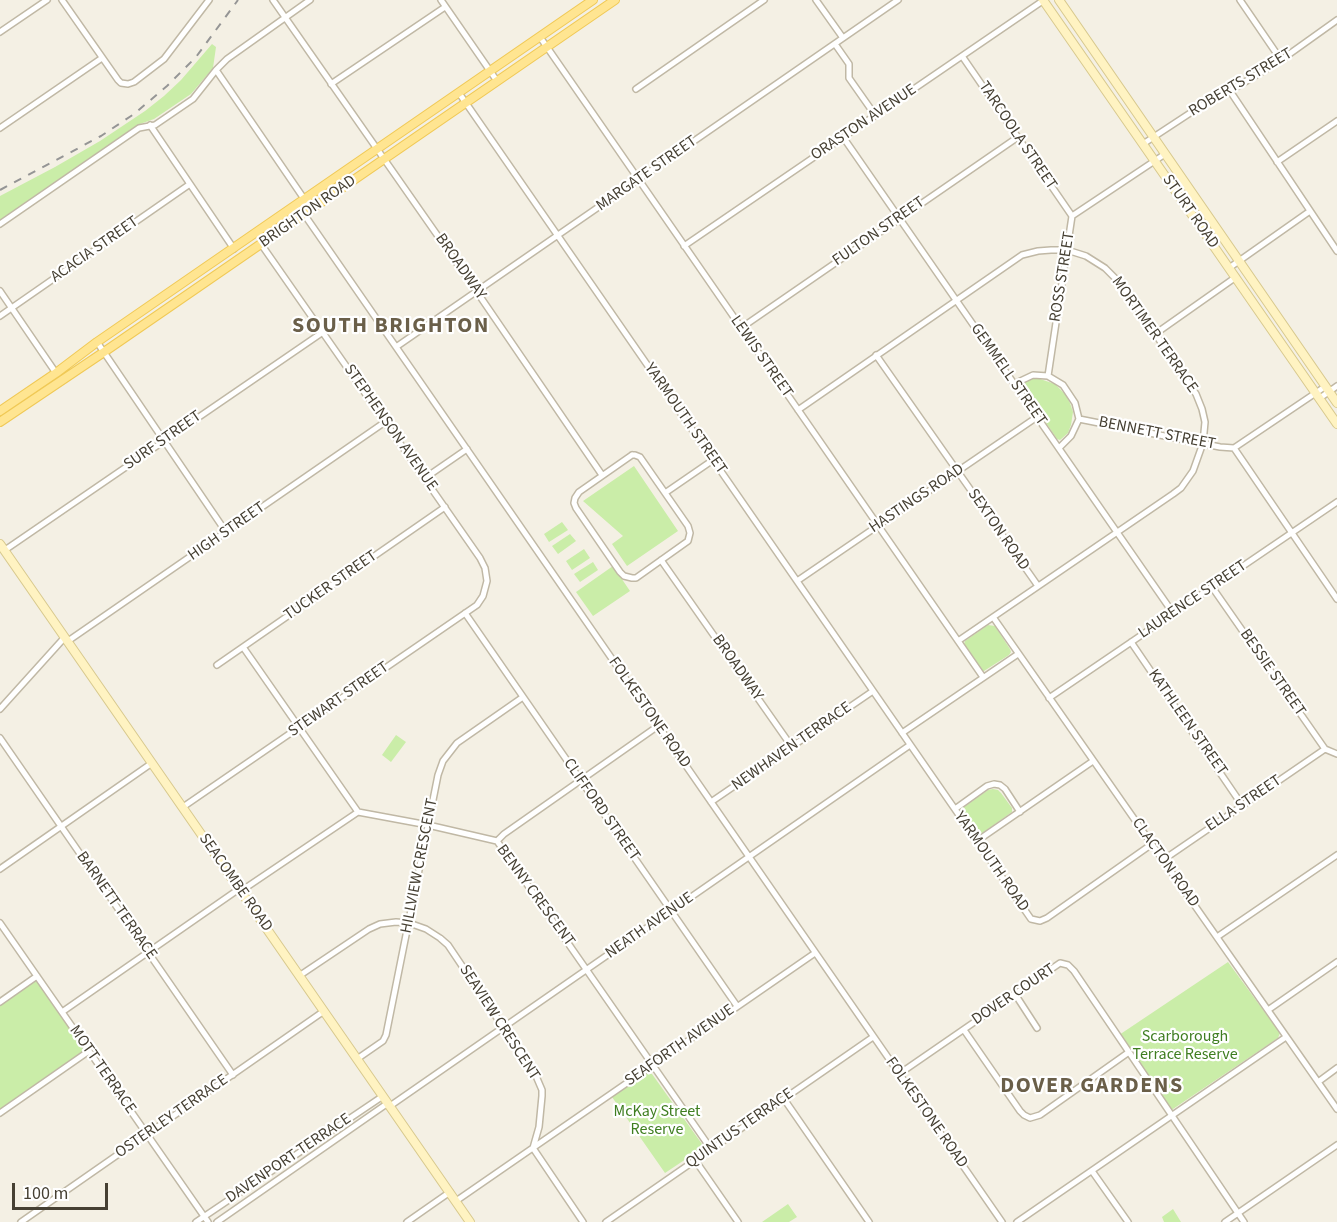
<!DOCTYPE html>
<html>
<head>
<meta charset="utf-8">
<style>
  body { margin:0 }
  #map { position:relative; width:1337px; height:1222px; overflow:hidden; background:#f4f0e4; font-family:"Source Sans 3",sans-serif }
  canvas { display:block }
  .scale { position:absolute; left:12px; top:1183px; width:96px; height:27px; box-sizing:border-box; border:3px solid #464033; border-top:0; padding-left:8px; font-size:18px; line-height:21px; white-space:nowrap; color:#464033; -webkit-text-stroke:4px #fff; paint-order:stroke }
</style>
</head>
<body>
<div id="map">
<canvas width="1337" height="1222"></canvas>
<div class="scale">100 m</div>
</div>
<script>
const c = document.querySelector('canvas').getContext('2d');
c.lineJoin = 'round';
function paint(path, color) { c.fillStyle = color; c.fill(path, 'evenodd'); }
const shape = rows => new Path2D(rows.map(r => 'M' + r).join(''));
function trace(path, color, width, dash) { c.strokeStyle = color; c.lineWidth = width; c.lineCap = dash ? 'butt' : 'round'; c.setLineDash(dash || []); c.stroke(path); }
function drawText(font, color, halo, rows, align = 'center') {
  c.font = font + ' "Source Sans 3",sans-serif'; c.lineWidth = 4.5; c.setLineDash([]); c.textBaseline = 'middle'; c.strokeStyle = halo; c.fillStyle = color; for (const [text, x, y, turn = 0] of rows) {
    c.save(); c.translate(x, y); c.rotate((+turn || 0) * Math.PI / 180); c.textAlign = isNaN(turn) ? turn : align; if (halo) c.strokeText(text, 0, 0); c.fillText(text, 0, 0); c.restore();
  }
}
const green = shape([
  [212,44,216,47,213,68,191,94,154,119,140,124,122,138,0,220,0,196,55,167,100,141,145,111,164,96,181,80],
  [1032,379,1040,379,1055,384,1066,395,1070,403,1073,412,1071,425,1068,433,1060,440,1057,439,1023,389,1023,385,1026,382],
  [634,466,678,531,627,566,612,544,623,536,583,501],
  [562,522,568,530,549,542,544,534],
  [570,534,576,541,558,554,552,546],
  [584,549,590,558,572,570,566,561],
  [593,562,598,570,580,582,574,574],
  [613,566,630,591,593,616,576,592],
  [988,625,995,626,1010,649,1011,652,1009,655,984,671,982,671,964,644,965,641],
  [396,735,406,742,391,762,382,755],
  [993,789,998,790,1001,793,1012,808,1012,812,981,834,977,834,962,814,961,811,964,807,988,790],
  [1228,962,1280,1033,1278,1038,1170,1111,1119,1035],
  [37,978,87,1051,0,1111,0,1004],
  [647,1073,652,1074,702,1144,701,1149,665,1173,612,1097],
  [788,1204,797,1217,789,1222,762,1222],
  [1173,1209,1181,1222,1164,1222,1162,1217]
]);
const street = shape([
  [62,0,118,80,121,83,128,84,134,82,164,59,209,0],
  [273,0,477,292,602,475],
  [441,0,497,81],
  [816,0,843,38],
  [1240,0,1281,60],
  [0,32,47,0],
  [540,37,983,677],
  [835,44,849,64,849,78,875,115],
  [962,56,1072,216],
  [216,70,311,209],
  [331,84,445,7],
  [636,89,764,0],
  [1230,91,1337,251],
  [459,93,1031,919,1040,921,1047,918,1152,844],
  [150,125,234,249],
  [0,128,102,58],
  [843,137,1173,613],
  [1143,144,1210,100,1230,91,1281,60,1337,20],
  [1277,162,1337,121],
  [297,204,1002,1222],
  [0,224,139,128,155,125,193,99,216,70,227,59,310,0],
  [684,246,1044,0],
  [1229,268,1310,211],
  [0,291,56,373],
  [0,316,190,184],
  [741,328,1018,137],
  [1155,334,1236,277],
  [97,342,226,532],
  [396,347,898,0],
  [876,355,1038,586],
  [1048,376,1072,216,1165,154],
  [1014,384,1033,375,1048,376,1063,385,1075,403,1079,419,1071,436,1059,448],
  [1320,398,1337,386],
  [798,410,1022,255,1038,251,1051,250,1067,250,1086,256,1105,268,1122,285,1196,394,1202,409,1205,422,1203,443,1193,471,1181,488,1173,494,958,641],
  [1079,419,1220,447,1234,448,1326,386],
  [1234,448,1337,599],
  [632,455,635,455,640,457,688,526,690,533,688,541,636,578,632,578,624,576,620,572,576,508,574,503,575,498,579,492,632,455],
  [425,478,467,449],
  [665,493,713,460],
  [5,550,323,332],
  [661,560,792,747],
  [797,581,1037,417],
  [1212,587,1325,749,1337,754],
  [465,613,737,1006],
  [993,617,1337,1109],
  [68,641,385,422],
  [1131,642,1242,805],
  [243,647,358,812],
  [217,665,445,507],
  [1049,698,1337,502],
  [0,709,65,637],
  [902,733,1018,654],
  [0,738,233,1075],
  [711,802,873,691],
  [183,807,477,605,483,596,487,581,485,568,480,558,261,244],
  [955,809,987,786,994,784,1000,785,1005,789,1020,812],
  [497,841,504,834,658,726],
  [977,841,1093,761],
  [1163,860,1325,749],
  [0,869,152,763],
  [241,891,358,812,428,825,497,841,711,1149],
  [0,923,208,1222],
  [1217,937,1337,855],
  [299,976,369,929,380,924,396,922,409,923,426,929,440,938,448,945,536,1076,542,1090,542,1096,539,1127,533,1148,583,1222],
  [1015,994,1037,1028],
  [0,1002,37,976],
  [1268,1010,1337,962],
  [62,1012,239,889],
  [964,1030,1020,1111,1024,1115,1030,1118,1040,1115,1129,1052],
  [357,1059,383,1041,386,1035,438,775,443,761,457,743,523,697],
  [899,1074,1060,963,1068,965,1074,971,1244,1222],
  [1318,1082,1337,1068],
  [784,1099,869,1222],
  [390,1106,910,745],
  [0,1113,89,1051],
  [695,1160,738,1222],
  [1092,1171,1128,1222],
  [456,1201,815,953],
  [21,1222,324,1011],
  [196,1222,383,1096],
  [217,1222,388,1103],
  [407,1222,450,1192],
  [606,1222,873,1037],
  [1017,1222,1286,1037],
  [1225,1222,1337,1145]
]);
const secondary = shape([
  [1043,0,1337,424],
  [1059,0,1337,403],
  [0,544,470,1222]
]);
const primary = shape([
  [0,411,56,373,97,342,593,0],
  [0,422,104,352,615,0]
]);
const rail = shape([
  [0,190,101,136,134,114,167,86,196,57,238,0]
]);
const streetNames = [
  ["ROBERTS STREET",1241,83,-31],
  ["ORASTON AVENUE",864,123,-34],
  ["TARCOOLA STREET",1017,136,56],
  ["MARGATE STREET",647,174,-35],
  ["BRIGHTON ROAD",308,212,-35],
  ["STURT ROAD",1190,212,55],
  ["FULTON STREET",879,232,-35],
  ["ACACIA STREET",95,250,-35],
  ["BROADWAY",460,267,55],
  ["ROSS STREET",1063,277,-81],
  ["MORTIMER TERRACE",1154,335,55],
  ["LEWIS STREET",761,357,55],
  ["GEMMELL STREET",1008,375,55],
  ["YARMOUTH STREET",685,419,55],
  ["STEPHENSON AVENUE",390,428,55],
  ["BENNETT STREET",1157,434,11],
  ["SURF STREET",163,441,-35],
  ["HASTINGS ROAD",917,499,-34],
  ["SEXTON ROAD",998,530,55],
  ["HIGH STREET",227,532,-35],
  ["TUCKER STREET",331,586,-35],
  ["LAURENCE STREET",1193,600,-34],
  ["BROADWAY",737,668,55],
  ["BESSIE STREET",1272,673,55],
  ["STEWART STREET",339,700,-35],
  ["FOLKESTONE ROAD",649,713,55],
  ["KATHLEEN STREET",1187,723,55],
  ["NEWHAVEN TERRACE",792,747,-35],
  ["ELLA STREET",1244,804,-34],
  ["CLIFFORD STREET",601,810,55],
  ["YARMOUTH ROAD",991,862,55],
  ["CLACTON ROAD",1165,863,55],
  ["HILLVIEW CRESCENT",420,866,-79],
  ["SEACOMBE ROAD",235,883,55],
  ["BENNY CRESCENT",535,896,54],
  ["BARNETT TERRACE",116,906,55],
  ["NEATH AVENUE",650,926,-35],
  ["DOVER COURT",1014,995,-34],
  ["SEAVIEW CRESCENT",499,1023,57],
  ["SEAFORTH AVENUE",680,1046,-35],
  ["MOTT TERRACE",102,1070,55],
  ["FOLKESTONE ROAD",926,1113,55],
  ["OSTERLEY TERRACE",172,1117,-35],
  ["QUINTUS TERRACE",740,1129,-35],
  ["DAVENPORT TERRACE",289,1159,-34]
];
const parkNames = [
  ["Scarborough",1185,1037],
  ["Terrace Reserve",1185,1055],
  ["McKay Street",657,1112],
  ["Reserve",657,1130]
];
const districtNames = [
  ["SOUTH BRIGHTON",391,327],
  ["DOVER GARDENS",1092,1087]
];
paint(green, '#caeda8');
trace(street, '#c0b8a5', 8);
trace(secondary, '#d8c98e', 10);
trace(primary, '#f0c956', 10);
trace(street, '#fff', 5);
trace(secondary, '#fff3c2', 8);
trace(primary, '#ffe591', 8);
trace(rail, '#959595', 2, [8, 8]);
drawText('16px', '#464033', '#fff', streetNames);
drawText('16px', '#3f7e21', '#fff', parkNames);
c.letterSpacing = '1.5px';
drawText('bold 22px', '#6a5f49', '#fff', districtNames);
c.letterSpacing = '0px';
</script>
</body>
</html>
